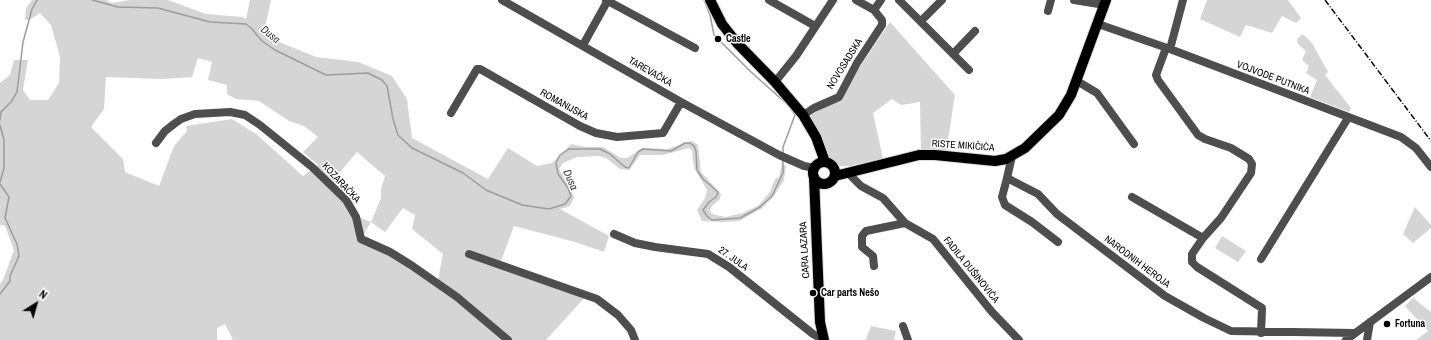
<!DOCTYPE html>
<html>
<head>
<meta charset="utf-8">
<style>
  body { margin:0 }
  #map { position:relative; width:1431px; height:340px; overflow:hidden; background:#fff; font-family:"Archivo Narrow",sans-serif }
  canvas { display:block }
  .north { position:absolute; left:16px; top:284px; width:40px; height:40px; -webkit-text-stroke:3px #fff; paint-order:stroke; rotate:37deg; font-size:11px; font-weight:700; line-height:16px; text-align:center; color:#000 }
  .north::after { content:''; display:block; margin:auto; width:14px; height:18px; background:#000; clip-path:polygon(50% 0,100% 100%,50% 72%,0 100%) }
</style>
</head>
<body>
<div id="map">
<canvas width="1431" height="340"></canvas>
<div class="north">N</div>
</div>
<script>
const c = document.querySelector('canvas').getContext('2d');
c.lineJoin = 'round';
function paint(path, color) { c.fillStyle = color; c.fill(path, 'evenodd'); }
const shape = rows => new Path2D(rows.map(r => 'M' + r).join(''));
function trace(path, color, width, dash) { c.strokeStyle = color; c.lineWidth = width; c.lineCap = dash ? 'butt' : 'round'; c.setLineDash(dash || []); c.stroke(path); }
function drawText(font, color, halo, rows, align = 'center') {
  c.font = font + ' "Archivo Narrow",sans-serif'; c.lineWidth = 3; c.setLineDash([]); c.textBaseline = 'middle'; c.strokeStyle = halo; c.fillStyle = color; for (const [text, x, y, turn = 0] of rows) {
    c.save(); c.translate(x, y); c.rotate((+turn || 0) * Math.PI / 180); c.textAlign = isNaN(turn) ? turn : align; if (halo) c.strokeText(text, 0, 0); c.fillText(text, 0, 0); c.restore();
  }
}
const green = shape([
  [32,0,106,0,112,3,130,0,168,0,206,14,242,17,246,19,250,0,271,0,264,32,277,41,316,57,358,62,392,76,407,99,412,138,488,179,508,148,537,166,552,163,571,144,586,147,603,147,621,158,627,158,642,148,667,149,692,141,698,145,701,172,721,194,720,199,711,207,710,210,712,214,725,217,743,213,758,206,770,192,775,179,779,177,782,163,786,166,784,180,774,196,761,209,739,221,723,222,702,221,697,210,705,198,707,190,694,168,692,150,689,148,663,155,640,155,629,170,620,169,606,158,599,156,577,157,563,163,559,169,570,187,574,198,570,206,560,209,609,236,604,252,575,242,514,226,501,261,588,294,546,340,513,340,468,301,438,280,443,254,412,229,415,215,403,208,385,232,371,222,362,237,389,252,455,299,502,340,233,340,225,324,217,328,217,340,0,340,0,284,3,280,14,250,5,226,0,225,0,83,10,75,14,60,28,60,23,90,30,100,48,100,59,83,60,57,51,25,40,13,31,19,25,20,26,8],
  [198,58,212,62,208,80,227,85,227,94,236,99,259,101,289,121,304,126,318,137,303,152,318,165,303,176,256,134,232,119,186,126,187,131,174,146,159,186,125,172,123,159,91,127,104,109,106,77,161,79,192,77],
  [357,152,385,176,381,189,381,198,371,222,361,218,352,201,334,179],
  [1207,0,1288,0,1301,18,1296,23,1282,16,1272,33,1246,25,1240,37,1200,19],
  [890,22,955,95,946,152,921,151,920,102,901,105,892,99,873,113,883,159,852,166,839,166,827,158,823,141,810,115,837,101],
  [1303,34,1312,43,1328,72,1325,75,1351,108,1349,112,1310,97,1317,80,1306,73,1309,66,1302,60,1306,51,1298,44,1297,39],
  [1415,207,1431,225,1431,228,1413,243,1403,234],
  [1222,236,1246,251,1238,262,1215,248],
  [1413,298,1431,312,1431,340,1416,340,1428,331,1405,306],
  [871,326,896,331,894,340,864,340,866,339]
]);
const stream = shape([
  [92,0,118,7,158,8,210,22,246,24,252,29,262,41,275,50,326,75,368,73,382,80,387,86,393,119,398,135,412,148,463,173,486,190,522,205,549,209,565,204,571,196,568,188,558,174,556,163,560,155,569,149,600,149,610,154,625,167,629,168,638,152,643,149,671,151,685,143,690,143,694,146,696,151,697,170,703,179,718,192,716,197,709,202,703,210,707,216,712,220,740,218,760,207,772,196,783,173,783,160],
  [704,0,710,15,714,35,750,71,789,106,795,115,783,147,783,154],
  [0,120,1,112,11,102,17,92,23,42,32,9,37,0],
  [0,125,4,140,4,168,0,182],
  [0,184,9,197,5,218,17,244,19,256,10,276,10,281,0,294]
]);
const minor = shape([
  [502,0,681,102,779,155,804,166,815,168],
  [606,0,695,48],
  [769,0,815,26],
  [899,0,969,70],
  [1074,0,1105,5],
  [874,10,881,0],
  [1048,11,1051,0],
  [921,21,942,0],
  [1098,24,1170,49,1401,137,1416,148,1431,167],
  [583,45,608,0],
  [1170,49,1183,0],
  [953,54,975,31],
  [1077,81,1097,93,1134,144],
  [775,82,796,56,833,0],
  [451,113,477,69,480,69,580,126,596,133,617,137,663,133,681,102],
  [803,115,814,108,839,97,857,63,882,25,882,20,874,10,856,0],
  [156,143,165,131,174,124,181,119,195,114,230,112,245,115,260,125,312,167,346,200,356,217,361,239,390,252,411,265,457,297,508,340],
  [1012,156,1007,178,1038,194,1057,214,1165,296,1204,318,1231,331,1354,333],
  [848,173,861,186,883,198,905,223,933,239,992,312,1019,340],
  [1007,178,1002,197,1005,205,1032,222,1058,242],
  [1132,197,1203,238,1221,218,1251,173,1252,164,1249,159,1231,148,1205,139,1198,135,1158,80,1156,75,1166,48],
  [614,234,635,243,655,247,708,254,729,267,813,334,824,340],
  [1203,238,1192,254,1192,262,1197,267,1262,308,1261,333],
  [469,254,597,299,618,315,631,330,635,340],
  [1261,259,1348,118],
  [874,266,873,256,862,247,862,236,866,231,905,223],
  [903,326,908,340],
  [1346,340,1431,277],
  [1367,340,1370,322]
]);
const major = shape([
  [710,0,722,24,737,43,775,82,803,115,816,137,825,162],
  '813 173a11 11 0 1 1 22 0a11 11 0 1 1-22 0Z',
  [835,176,919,155,935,155,995,161,1006,159,1025,148,1059,115,1071,95,1106,0],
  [814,177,820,322,824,340]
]);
const rail = shape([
  [1325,0,1431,141]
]);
const markers = [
  [718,39,4,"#000"],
  [813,293,4,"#000"],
  [1387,324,4,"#000"]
];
const poiNames = [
  ["Castle",726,39],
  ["Car parts Nešo",821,293],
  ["Fortuna",1395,324]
];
const streetNames = [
  ["NOVOSADSKA",845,64,-58],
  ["TAREVAČKA",650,72,30],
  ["VOJVODE PUTNIKA",1273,78,21],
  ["ROMANIJSKA",564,105,29],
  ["RISTE MIKIČIĆA",963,146,4],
  ["KOZARAČKA",341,183,47],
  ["CARA LAZARA",805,250,-93],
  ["27. JULA",733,259,35],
  ["NARODNIH HEROJA",1137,262,37],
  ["FADILA DUŠINOVIĆA",971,270,51]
];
const waterNames = [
  ["Dusa",270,35,38],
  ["Dusa",570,180,66]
];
paint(green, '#d5d5d5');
trace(stream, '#9c9c9c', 1.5);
trace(major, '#dbdbdb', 12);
trace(minor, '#4e4e4e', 8);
trace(major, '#000', 10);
trace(rail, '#000', 1.5, [6, 2, 1, 2]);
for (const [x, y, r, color] of markers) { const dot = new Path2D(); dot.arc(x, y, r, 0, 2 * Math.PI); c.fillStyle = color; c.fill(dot); trace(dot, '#fff', 1.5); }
drawText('bold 10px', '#000', '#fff', poiNames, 'left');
drawText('10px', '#000', '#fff', streetNames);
drawText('italic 11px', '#3d3d3d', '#fff', waterNames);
</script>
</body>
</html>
